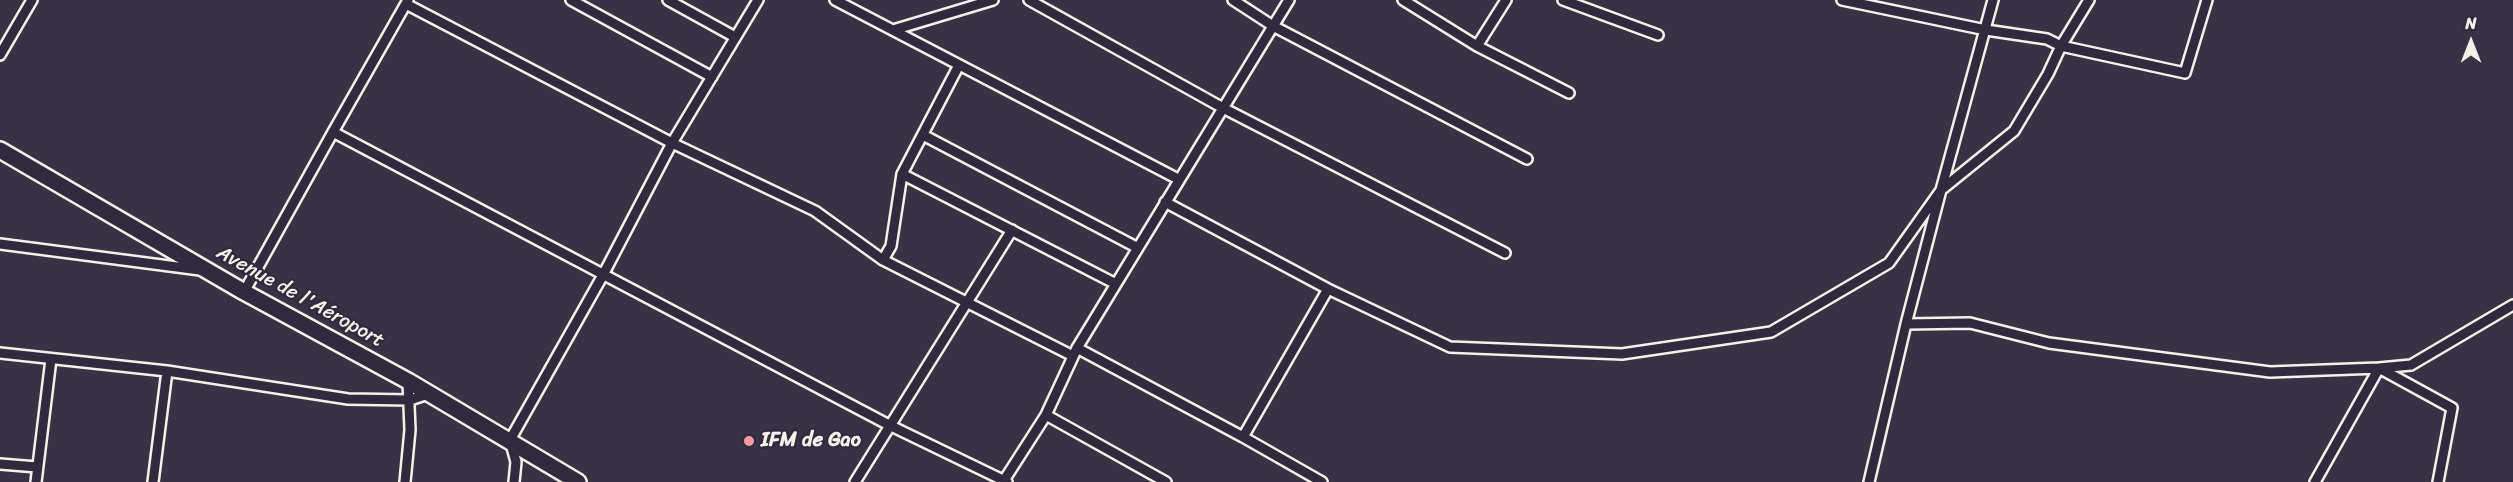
<!DOCTYPE html>
<html>
<head>
<meta charset="utf-8">
<style>
  body { margin:0 }
  #map { position:relative; width:2513px; height:482px; overflow:hidden; background:#373244; font-family:Sriracha,sans-serif }
  canvas { display:block }
  .north { position:absolute; left:2441px; top:12px; width:60px; height:60px; -webkit-text-stroke:4px #2f2a3d; paint-order:stroke; rotate:0deg; font-size:16px; font-weight:700; line-height:24px; text-align:center; color:#f4f1e8 }
  .north::after { content:''; display:block; margin:auto; width:21px; height:27px; background:#f4f1e8; clip-path:polygon(50% 0,100% 100%,50% 72%,0 100%) }
</style>
</head>
<body>
<div id="map">
<canvas width="2513" height="482"></canvas>
<div class="north">N</div>
</div>
<script>
const c = document.querySelector('canvas').getContext('2d');
c.lineJoin = 'round';
const shape = rows => new Path2D(rows.map(r => 'M' + r).join(''));
function trace(path, color, width, dash) { c.strokeStyle = color; c.lineWidth = width; c.lineCap = dash ? 'butt' : 'round'; c.setLineDash(dash || []); c.stroke(path); }
function drawText(font, color, halo, rows, align = 'center') {
  c.font = font + ' Sriracha,sans-serif'; c.lineWidth = 4.5; c.setLineDash([]); c.textBaseline = 'middle'; c.strokeStyle = halo; c.fillStyle = color; for (const [text, x, y, turn = 0] of rows) {
    c.save(); c.translate(x, y); c.rotate((+turn || 0) * Math.PI / 180); c.textAlign = isNaN(turn) ? turn : align; if (halo) c.strokeText(text, 0, 0); c.fillText(text, 0, 0); c.restore();
  }
}
const minor = shape([
  [571,0,712,77],
  [668,0,735,37],
  [835,0,1178,179],
  [1029,0,1223,108,1505,253],
  [1233,0,1273,26,1527,159],
  [1403,0,1477,46,1569,93],
  [1563,0,1658,35],
  [1842,0,1986,30,2047,39,2061,46,2089,0],
  [406,4,672,143,815,211,883,260,1073,356],
  [893,30,993,0],
  [1477,46,1506,0],
  [0,55,32,0],
  [959,65,902,174,1116,284],
  [333,132,408,0],
  [923,135,1138,248],
  [1165,202,1328,289],
  [0,244,200,270],
  [883,260,891,246,902,174],
  [244,292,333,132,889,425,1007,482],
  [1906,324,1970,323,2049,343,2270,372,2379,368,2452,408,2438,482],
  [1077,348,1243,437,1322,482],
  [0,353,167,371,348,399,410,400,428,394],
  [1046,415,1166,482],
  [1243,437,1328,289,1450,347,1622,354,1771,332,1889,263,1941,190,1993,0],
  [0,464,37,467],
  [36,482,51,359],
  [153,482,167,371],
  [405,482,410,430,408,381],
  [514,482,516,462,510,440,603,275,672,143,758,0],
  [855,482,1012,230],
  [1003,482,1046,415,1077,348,1289,0],
  [1869,482,1906,324,1941,190,2014,131,2048,74,2061,46,2185,73,2207,0],
  [2315,482,2379,368,2411,365,2513,305]
]);
const primary = shape([
  [0,150,244,292,408,381,578,482]
]);
const markers = [
  [749,441,6,"#ff9aa2"]
];
const streetNames = [
  ["Avenue de l'Aéroport",300,297,29]
];
const poiNames = [
  ["IFM de Gao",761,441]
];
trace(minor, '#f4f1e8', 14);
trace(primary, '#f4f1e8', 20);
trace(minor, '#2f2a3d', 9);
trace(primary, '#2f2a3d', 15);
for (const [x, y, r, color] of markers) { const dot = new Path2D(); dot.arc(x, y, r, 0, 2 * Math.PI); c.fillStyle = color; c.fill(dot); trace(dot, '#2f2a3d', 2); }
drawText('20px', '#f4f1e8', '#2f2a3d', streetNames);
drawText('bold 20px', '#f4f1e8', '#2f2a3d', poiNames, 'left');
</script>
</body>
</html>
